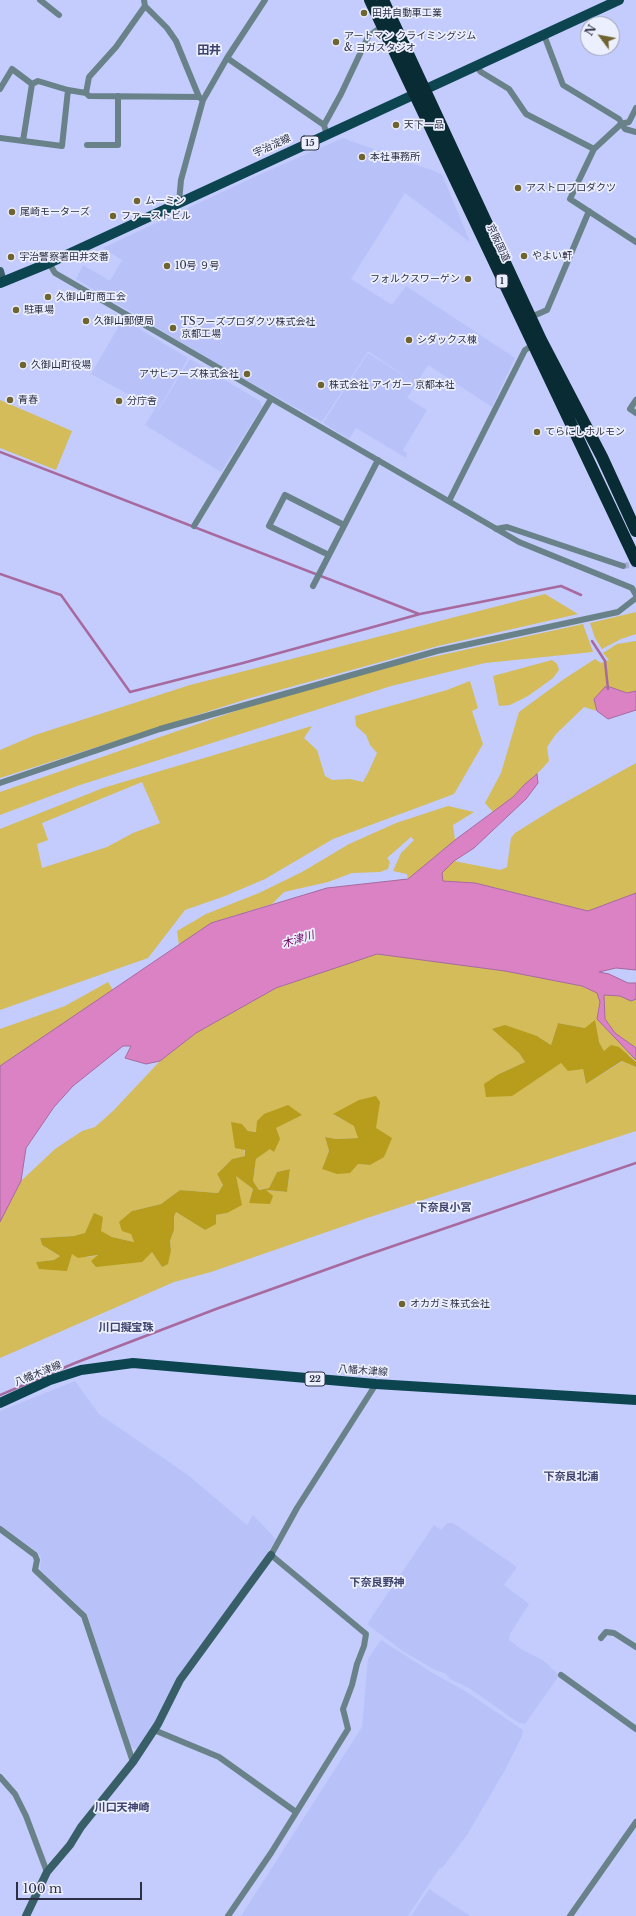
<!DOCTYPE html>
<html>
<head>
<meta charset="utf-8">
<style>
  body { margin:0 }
  #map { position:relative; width:636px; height:1916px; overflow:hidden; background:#c3ccfc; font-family:"Libre Baskerville",serif }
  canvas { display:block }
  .north { position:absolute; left:580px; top:16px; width:40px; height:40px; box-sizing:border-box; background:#eceffe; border:1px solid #a0a3b3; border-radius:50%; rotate:302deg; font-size:11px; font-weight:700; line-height:16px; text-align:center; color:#2d3043 }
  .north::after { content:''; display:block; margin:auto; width:14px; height:18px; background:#6f6330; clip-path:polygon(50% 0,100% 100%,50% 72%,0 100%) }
  .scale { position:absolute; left:16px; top:1882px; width:126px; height:18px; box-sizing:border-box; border:2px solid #2d3043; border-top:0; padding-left:5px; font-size:12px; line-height:14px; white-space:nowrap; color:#2d3043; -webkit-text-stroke:3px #eceffe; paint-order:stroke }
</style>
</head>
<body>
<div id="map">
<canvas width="636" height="1916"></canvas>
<div class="north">N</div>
<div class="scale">100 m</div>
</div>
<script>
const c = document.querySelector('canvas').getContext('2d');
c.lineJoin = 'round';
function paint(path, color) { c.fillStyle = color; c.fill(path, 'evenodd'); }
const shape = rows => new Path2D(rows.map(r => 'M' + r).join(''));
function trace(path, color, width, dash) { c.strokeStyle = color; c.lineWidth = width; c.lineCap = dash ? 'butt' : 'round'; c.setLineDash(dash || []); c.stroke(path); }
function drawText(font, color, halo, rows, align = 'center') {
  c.font = font + ' "Libre Baskerville","Noto Sans JP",serif'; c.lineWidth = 3.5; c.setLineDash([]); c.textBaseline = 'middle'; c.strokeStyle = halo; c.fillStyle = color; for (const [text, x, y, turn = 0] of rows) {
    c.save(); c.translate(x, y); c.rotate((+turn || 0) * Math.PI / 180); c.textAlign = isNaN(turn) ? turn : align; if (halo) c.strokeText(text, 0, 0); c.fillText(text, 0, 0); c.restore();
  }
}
const built = shape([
  [343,138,442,174,470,242,405,193,351,279,392,305,406,286,515,358,492,407,428,365,407,398,427,410,403,450,407,453,406,458,356,428,349,439,323,423,368,353,415,383,368,351,322,422,224,368,76,279,83,265,110,281,122,260,103,248,254,177],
  [123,319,188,358,158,410,156,409,158,411,190,359,260,401,262,407,221,472,145,425,155,409,91,374],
  [75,1381,99,1414,188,1475,247,1525,253,1515,276,1539,262,1562,159,1715,140,1746,136,1749,130,1746,87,1614,40,1570,41,1557,36,1551,0,1525,0,1411],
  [447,1523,453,1523,517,1567,504,1585,529,1604,510,1634,509,1640,521,1649,544,1661,557,1673,558,1677,525,1724,519,1723,469,1688,450,1679,446,1674,433,1669,401,1650,367,1624,434,1525,441,1530],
  [381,1640,436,1675,465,1691,523,1730,522,1736,506,1768,467,1835,443,1867,439,1869,408,1916,241,1916,362,1727,368,1659],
  [429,1889,470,1916,411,1916]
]);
const green = shape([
  [0,400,72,431,56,470,0,448],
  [545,594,578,614,438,646,247,699,0,778,0,750,35,735,190,685],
  [636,612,636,634,621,639,602,649,595,638,590,623],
  [583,624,593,652,485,663,391,686,80,785,0,815,0,792,256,704,368,671],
  [636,641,636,691,627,693,610,687,594,699,597,711,584,707,556,734,547,747,549,761,537,774,525,784,513,797,493,812,485,803,501,773,519,712,564,679,595,659,601,663,609,660,603,653,617,644],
  [552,660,557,664,559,670,553,678,528,696,510,705,499,706,493,676],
  [470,681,478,708,472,711,483,744,454,794,333,839,265,879,225,896,185,910,148,958,0,1010,0,829,103,788,312,726,304,738,317,750,325,776,332,780,350,779,363,782,369,771,377,753,370,745,366,735,356,726,355,716,447,690],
  [142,782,160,823,133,833,107,847,42,868,37,844,48,840,42,823],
  [636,763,636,893,588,911,475,883,443,881,441,873,454,861,500,870,507,867,511,838,515,833,555,808],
  [448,806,474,812,453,825,455,840,408,879,407,874,393,871,401,853,414,840,411,837,387,858,390,862,388,869,380,872,352,873,328,882,284,892,272,904,211,923,179,945,177,931,206,914,259,893,302,872,349,844,396,823],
  [377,954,505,971,582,986,597,993,600,1002,597,1019,636,1060,636,1062,629,1055,604,1051,599,1042,585,1028,558,1023,551,1045,537,1036,493,1029,519,1053,525,1062,499,1074,561,1063,583,1069,586,1084,623,1061,636,1067,636,1131,367,1218,211,1272,174,1282,0,1358,0,1222,21,1181,55,1149,82,1131,95,1127,113,1111,160,1061,196,1033,276,988],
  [301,1115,275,1128,274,1152,270,1148,256,1159,253,1181,259,1190,269,1188,277,1172,290,1169,287,1192,265,1190,249,1203,253,1189,235,1175,227,1213,216,1215,205,1230,176,1212,174,1217,174,1230,170,1241,171,1250,162,1267,152,1252,100,1255,88,1257,72,1253,67,1270,37,1262,54,1260,60,1256,42,1245,40,1238,74,1236,100,1231,112,1237,134,1242,131,1234,132,1211,161,1204,180,1190,218,1193,223,1185,217,1174,232,1159,245,1156,242,1124,248,1131,257,1132],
  [334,1115,377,1116,370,1165,358,1164,322,1169,329,1151,325,1137,336,1139,358,1138,355,1126],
  [108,982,113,990,0,1066,0,1029,65,1006],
  [604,994,620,996,631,1001,636,999,636,1048,615,1033,605,1019]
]);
const forest = shape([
  [595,1020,599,1042,604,1051,611,1045,619,1047,636,1062,636,1067,622,1061,586,1084,583,1069,568,1071,561,1063,512,1096,486,1097,484,1084,499,1074,525,1062,519,1053,492,1029,505,1025,537,1036,551,1045,558,1023,585,1028],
  [376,1096,380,1102,376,1128,392,1138,384,1157,370,1165,358,1164,350,1173,337,1174,322,1169,329,1151,325,1137,336,1139,358,1138,354,1126,333,1114,359,1100],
  [288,1105,302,1115,276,1128,280,1139,274,1152,270,1149,256,1159,253,1181,259,1190,269,1188,277,1172,290,1169,287,1192,266,1190,273,1196,270,1204,249,1203,253,1189,236,1176,242,1205,227,1213,216,1215,216,1224,205,1230,176,1212,174,1217,174,1230,170,1241,171,1250,168,1264,162,1267,152,1252,142,1262,96,1267,91,1261,98,1255,78,1258,72,1254,67,1271,39,1269,36,1262,54,1260,60,1256,42,1245,40,1238,74,1236,85,1233,94,1213,103,1217,101,1231,112,1237,134,1242,131,1234,122,1231,119,1222,132,1211,161,1204,180,1190,218,1193,223,1185,217,1174,232,1159,245,1156,245,1150,235,1148,231,1122,242,1124,248,1131,256,1132,257,1121,264,1114]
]);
const water = shape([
  [605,687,610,687,627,693,636,691,636,710,608,719,597,711,594,699,605,687],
  [537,774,538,783,526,799,474,848,454,861,442,873,443,881,475,883,588,911,636,893,636,970,616,968,599,972,609,974,628,983,636,983,636,999,631,1001,620,996,604,995,605,1019,615,1033,636,1048,636,1060,597,1019,600,1002,597,993,582,986,505,971,377,954,276,988,196,1033,160,1061,146,1064,125,1058,131,1046,123,1046,73,1086,54,1107,26,1148,21,1181,0,1222,0,1066,211,923,327,888,408,879,455,840,513,797,525,784,537,774]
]);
const stream = shape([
  [0,452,419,614],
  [0,574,61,595,130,692,243,663,420,614,561,586,581,595],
  [592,641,605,661,608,689],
  [0,1395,75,1363,216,1309,364,1256,636,1163]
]);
const streetTunnel = shape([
  [623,566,636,564]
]);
const street = shape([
  [40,0,59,15],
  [145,6,167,28,176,41,199,97],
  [544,35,563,85,619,119,625,129,636,132],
  [227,58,324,125,327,135],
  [476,66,481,72,509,89,526,114,594,149,621,124,629,122,636,108],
  [0,89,12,69,32,84],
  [86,93,89,77,116,47,145,6,144,0],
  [324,125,341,94,368,37,382,26],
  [0,138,62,146,68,90],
  [23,141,32,84,38,81,68,90,86,93,89,96,199,97,203,100],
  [87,145,118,145,118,96],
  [594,149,570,199,636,242],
  [179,202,181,180,203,100,227,58,265,0],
  [49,263,55,273,519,542,632,588,636,595],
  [531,317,547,310,589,211],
  [636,400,630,409,636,413],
  [449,501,525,350,533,345],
  [194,526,271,399],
  [496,529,507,527,623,566],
  [329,555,269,526,285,495,344,525],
  [313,586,378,460],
  [0,783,160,729,437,651,618,612,636,598],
  [0,1529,35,1555,37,1560,35,1570,84,1616,133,1762],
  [601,1638,606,1632,614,1633,636,1647],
  [561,1675,636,1729],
  [154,1730,219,1757,296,1812],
  [0,1777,15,1794,26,1816,47,1872],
  [228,1916,271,1853,348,1729,343,1709,352,1685,357,1664,364,1646,366,1634,271,1555,297,1508,376,1384],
  [570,1916,636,1822]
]);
const secondary = shape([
  [0,271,3,282],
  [26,1916,47,1872,70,1845,81,1827,133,1762,158,1724,180,1680,271,1555]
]);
const primary = shape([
  [0,283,49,263,619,0],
  [0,1403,50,1380,81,1370,133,1363,376,1384,636,1400]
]);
const highway = shape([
  [370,0,636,561],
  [383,0,541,340,602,457,636,531]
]);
const markers = [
  [364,13,4,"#6f6330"],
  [336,42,4,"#6f6330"],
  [396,125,4,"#6f6330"],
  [362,157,4,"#6f6330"],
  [518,188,4,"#6f6330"],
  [137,201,4,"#6f6330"],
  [12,212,4,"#6f6330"],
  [113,216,4,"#6f6330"],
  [524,256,4,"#6f6330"],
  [11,257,4,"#6f6330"],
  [167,266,4,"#6f6330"],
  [468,279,4,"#6f6330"],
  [48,297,4,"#6f6330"],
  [16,310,4,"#6f6330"],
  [86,321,4,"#6f6330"],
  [173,328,4,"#6f6330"],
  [409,340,4,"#6f6330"],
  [23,365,4,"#6f6330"],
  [247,374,4,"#6f6330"],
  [321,385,4,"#6f6330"],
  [10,400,4,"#6f6330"],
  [119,401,4,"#6f6330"],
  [537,432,4,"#6f6330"],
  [402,1304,4,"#6f6330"]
];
const shields = [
  [310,143,18],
  [502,281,12],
  [315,1379,20]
];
const shieldNames = [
  ["15",310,143],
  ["1",502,281],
  ["22",315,1379]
];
const poiNames = [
  ["田井自動車工業",372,13],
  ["アートマン クライミングジム",344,36],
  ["& ヨガスタジオ",344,48],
  ["天下一品",404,125],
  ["本社事務所",370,157],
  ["アストロプロダクツ",526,188],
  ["ムーミン",145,201],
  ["尾崎モーターズ",20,212],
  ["ファーストビル",121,216],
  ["やよい軒",532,256],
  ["宇治警察署田井交番",19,257],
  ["10号 ９号",175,266],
  ["フォルクスワーゲン",460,279,"right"],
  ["久御山町商工会",56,297],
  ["駐車場",24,310],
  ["久御山郵便局",94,321],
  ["TSフーズプロダクツ株式会社",181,322],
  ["京都工場",181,334],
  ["シダックス棟",417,340],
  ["久御山町役場",31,365],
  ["アサヒフーズ株式会社",239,374,"right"],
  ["株式会社 アイガー 京都本社",329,385],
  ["青春",18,400],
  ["分庁舎",127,401],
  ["てらにしホルモン",545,432],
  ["オカガミ株式会社",410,1304]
];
const streetNames = [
  ["宇治淀線",272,146,-24],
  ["京阪国道",498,243,65],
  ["八幡木津線",363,1371,4],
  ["八幡木津線",38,1374,-22]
];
const waterNames = [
  ["木津川",298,940,-17]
];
const neighbourhoodNames = [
  ["下奈良小宮",444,1208],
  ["川口擬宝珠",126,1328],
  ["下奈良北浦",571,1477],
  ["下奈良野神",377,1583],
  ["川口天神崎",122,1808]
];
const quarterNames = [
  ["田井",209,51]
];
paint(built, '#b8c2f9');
paint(green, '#d3bc59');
paint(forest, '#b79d1b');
paint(water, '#db82c5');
trace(water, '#a7699e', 1);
trace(stream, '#a7699e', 2.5);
trace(streetTunnel, '#a5add7', 6, [6, 3]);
trace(street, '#698289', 6);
trace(secondary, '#385e68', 8);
trace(primary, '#0c4450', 10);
trace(highway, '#092b33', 12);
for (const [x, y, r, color] of markers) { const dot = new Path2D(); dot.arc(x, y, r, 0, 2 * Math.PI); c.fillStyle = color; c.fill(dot); trace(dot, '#eceffe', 1.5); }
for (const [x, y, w] of shields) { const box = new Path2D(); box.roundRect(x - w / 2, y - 7, w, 14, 3); c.fillStyle = '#eceffe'; c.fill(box); trace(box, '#2d3043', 1); }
drawText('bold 9px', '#2d3043', null, shieldNames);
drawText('10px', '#2d3043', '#eceffe', poiNames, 'left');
drawText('10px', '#2d3043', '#eceffe', streetNames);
drawText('italic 11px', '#710060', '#eceffe', waterNames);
drawText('bold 11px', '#3e436c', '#eceffe', neighbourhoodNames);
drawText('bold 12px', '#3e436c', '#eceffe', quarterNames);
</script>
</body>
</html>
